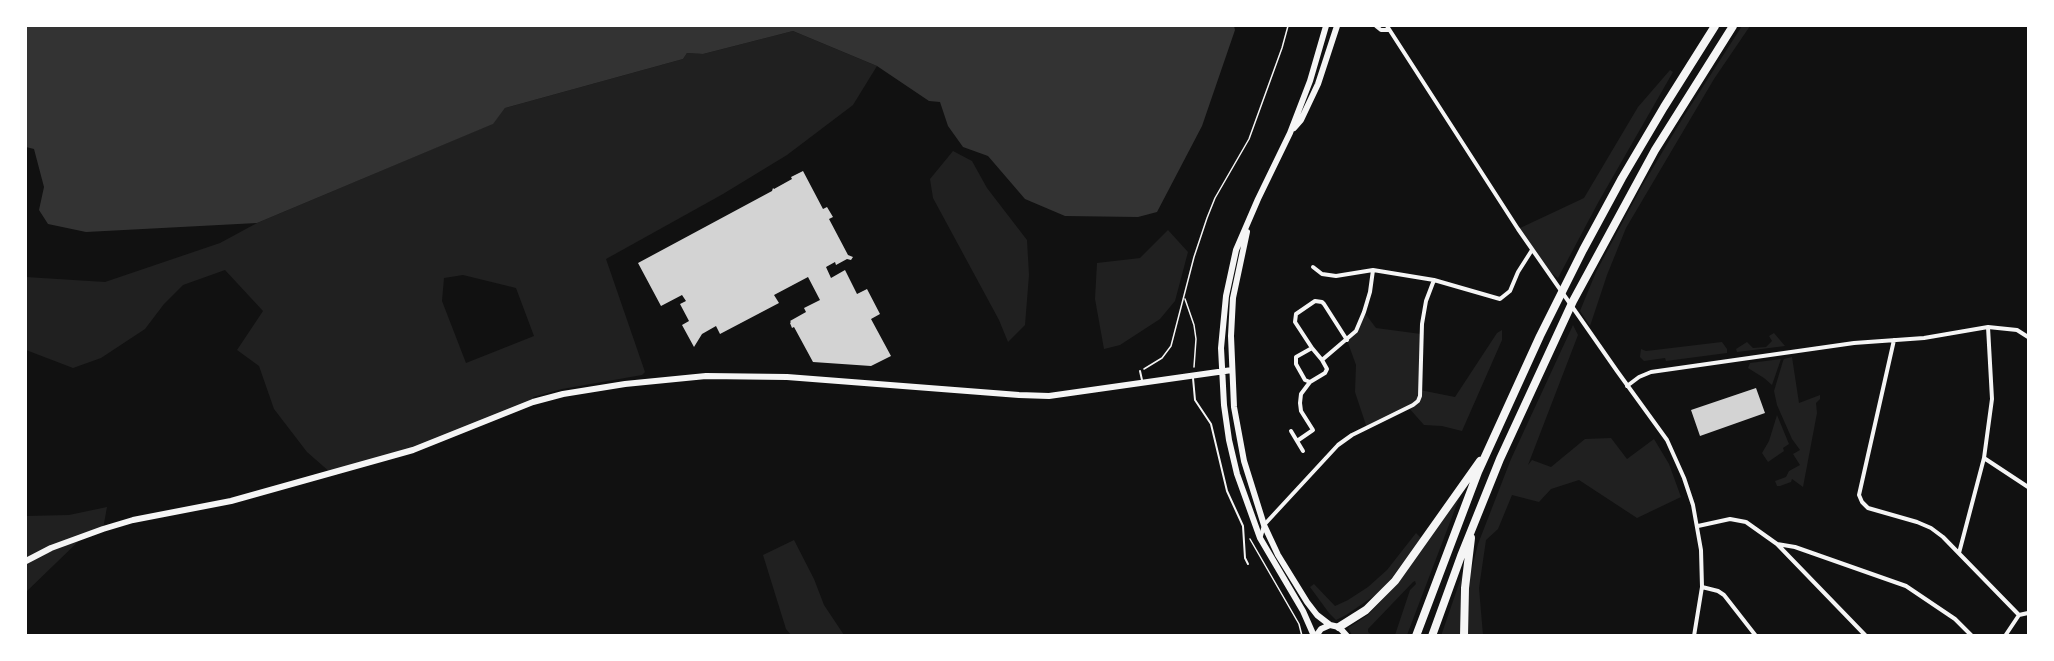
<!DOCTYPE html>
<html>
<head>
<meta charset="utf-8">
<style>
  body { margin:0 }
  #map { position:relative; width:2054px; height:661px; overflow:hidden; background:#111; font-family:Karla,sans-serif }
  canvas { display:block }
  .frame { position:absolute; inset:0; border:27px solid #fff; pointer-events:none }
</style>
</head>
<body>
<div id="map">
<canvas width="2054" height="661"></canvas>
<div class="frame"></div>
</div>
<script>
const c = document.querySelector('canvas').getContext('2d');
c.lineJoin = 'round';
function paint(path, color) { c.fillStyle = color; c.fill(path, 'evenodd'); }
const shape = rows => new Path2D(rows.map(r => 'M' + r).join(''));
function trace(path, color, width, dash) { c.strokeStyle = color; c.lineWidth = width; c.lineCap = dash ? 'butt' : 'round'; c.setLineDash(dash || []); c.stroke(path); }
const green = shape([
  [1742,26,1750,26,1714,79,1626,228,1607,275,1590,326,1580,311,1596,272,1642,186,1684,116],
  [793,31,877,66,853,105,787,155,723,194,606,259,645,372,642,375,562,389,533,397,533,402,413,450,331,473,307,452,274,409,259,366,237,350,263,311,225,270,183,285,164,304,145,329,101,358,73,368,26,350,26,277,105,282,220,243,257,223,492,124,505,108,683,59,687,53,703,54],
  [463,275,516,288,534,336,466,363,442,301,444,278],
  [1670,70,1673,72,1599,201,1558,278,1545,268,1518,229,1584,198,1638,107],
  [953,151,972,161,987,188,1027,240,1029,275,1025,325,1008,342,999,320,933,198,930,179],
  [1168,230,1188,252,1175,301,1160,319,1120,345,1104,349,1095,299,1097,263,1140,258],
  [1364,312,1376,328,1421,334,1420,390,1455,397,1497,333,1502,330,1502,340,1462,431,1442,426,1424,425,1408,407,1367,428,1355,392,1356,365,1347,340,1356,331],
  [1573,325,1578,335,1528,465,1532,460,1551,467,1585,439,1611,438,1627,459,1654,439,1669,464,1681,497,1637,518,1579,480,1551,489,1539,502,1512,495,1498,529,1486,540,1479,588,1483,635,1468,636,1467,598,1471,572,1478,544,1511,459],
  [1774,333,1785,346,1737,352,1736,349,1747,342,1753,348,1766,347,1772,341,1769,336],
  [1722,342,1727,349,1727,353,1666,361,1665,358,1644,361,1640,357,1641,349,1646,351],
  [1792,357,1799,403,1820,395,1820,399,1816,403,1817,413,1803,487,1792,479,1791,482,1780,486,1777,486,1775,481,1786,477,1789,471,1800,465,1793,454,1800,450,1792,439,1777,405,1774,391,1783,361,1784,359],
  [1781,359,1772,385,1764,378,1748,368,1750,363],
  [1777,415,1789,444,1783,448,1784,451,1768,462,1762,453,1769,441],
  [1458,495,1460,496,1407,635,1395,635,1410,590,1416,584,1415,581,1413,582,1368,629,1368,632,1372,635,1352,635,1348,628,1368,615,1397,584],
  [107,507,103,529,87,533,26,592,26,516,69,515],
  [1416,533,1421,538,1391,579,1377,594,1346,615,1336,620,1329,613,1310,587,1314,584,1335,606,1348,600,1368,587,1387,570],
  [794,540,814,579,824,605,844,635,791,635,786,629,763,555],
  [1463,572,1460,591,1461,635,1441,636]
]);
const water = shape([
  [26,26,1234,26,1235,30,1202,126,1157,212,1138,217,1065,216,1025,199,988,156,963,147,948,126,940,102,929,101,877,66,793,31,703,54,687,53,683,59,505,108,493,124,257,223,86,232,48,224,39,210,44,187,34,149,26,147]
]);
const building = shape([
  [803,171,823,209,827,207,833,217,829,219,848,255,853,257,851,260,847,259,836,265,835,262,826,267,831,278,845,270,857,294,867,289,880,314,871,319,891,356,871,366,813,362,794,327,792,328,790,323,791,322,790,321,806,312,804,308,820,300,808,277,774,295,779,303,720,334,716,326,702,334,694,347,682,325,689,321,680,304,686,301,682,295,661,306,638,263,772,191,773,188,774,189,792,179,791,177],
  [1756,388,1765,413,1700,436,1691,410]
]);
const path = shape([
  [1185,299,1194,325,1196,339,1194,367],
  [1144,369,1162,358,1171,346,1194,257,1207,218,1215,198,1249,139,1282,48,1288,26],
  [1250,539,1299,624,1302,636]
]);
const service = shape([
  [1140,371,1142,380],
  [1193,378,1195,400,1211,424,1227,491,1243,526,1245,558,1248,564]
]);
const minor = shape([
  [1376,26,1381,30,1389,30],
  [1387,26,1518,229,1617,371,1667,440,1684,478,1693,505,1701,550,1702,587,1694,636],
  [1313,267,1322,274,1336,276,1373,270,1434,280,1500,299,1510,291,1518,272,1532,250],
  [1894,340,1859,495,1862,502,1868,508,1917,522,1931,528,1943,537,2019,615,2005,636],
  [1312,348,1295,322,1296,314,1315,301,1322,302,1324,304,1347,340],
  [1322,360,1327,369,1325,373,1310,382,1305,380,1296,364,1296,357,1312,348,1322,360,1356,331,1364,312,1370,292,1373,270],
  [1627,386,1639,377,1651,372,1854,343,1924,338,1988,327,2017,330,2028,337],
  [1291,431,1303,451],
  [1297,441,1313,430,1301,411,1300,403,1301,394,1310,382],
  [1984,458,2028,487],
  [1698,526,1730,519,1746,522,1777,544,1795,547,1906,586,1955,619,1972,636],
  [1261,536,1264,525,1338,445,1352,435,1413,405,1418,401,1420,396,1422,324,1426,301,1434,280],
  [1777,544,1866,636],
  [1959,553,1984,458,1992,399,1988,327],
  [1702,587,1718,591,1724,595,1756,636],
  [2019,615,2028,613]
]);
const primary = shape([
  [1294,128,1301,120,1318,84,1337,26],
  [1247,232,1233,298,1231,336,1234,407,1244,461,1264,525,1278,555,1307,602,1317,615,1330,625],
  [26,561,51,548,103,529,133,520,231,501,413,450,533,402,563,394,625,384,706,376,787,377,1019,395,1049,396,1232,370],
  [1314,636,1303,611,1260,538,1237,474,1229,440,1224,405,1221,348,1226,296,1236,250,1258,199,1290,133,1310,81,1326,26],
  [1316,636,1321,629,1330,625,1339,627,1347,636]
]);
const motorway = shape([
  [1339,627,1366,610,1395,581,1480,461],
  [1416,636,1478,472,1540,336,1583,250,1622,178,1664,107,1715,26],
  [1432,636,1461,556,1500,459,1573,301,1655,150,1733,26],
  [1464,636,1465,588,1471,538]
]);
paint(green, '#202020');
paint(water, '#333');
paint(building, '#d3d3d3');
trace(path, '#f5f5f5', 1.5);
trace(service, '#f5f5f5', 2);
trace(minor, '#f5f5f5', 4);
trace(primary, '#f5f5f5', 6);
trace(motorway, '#f5f5f5', 8);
</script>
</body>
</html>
